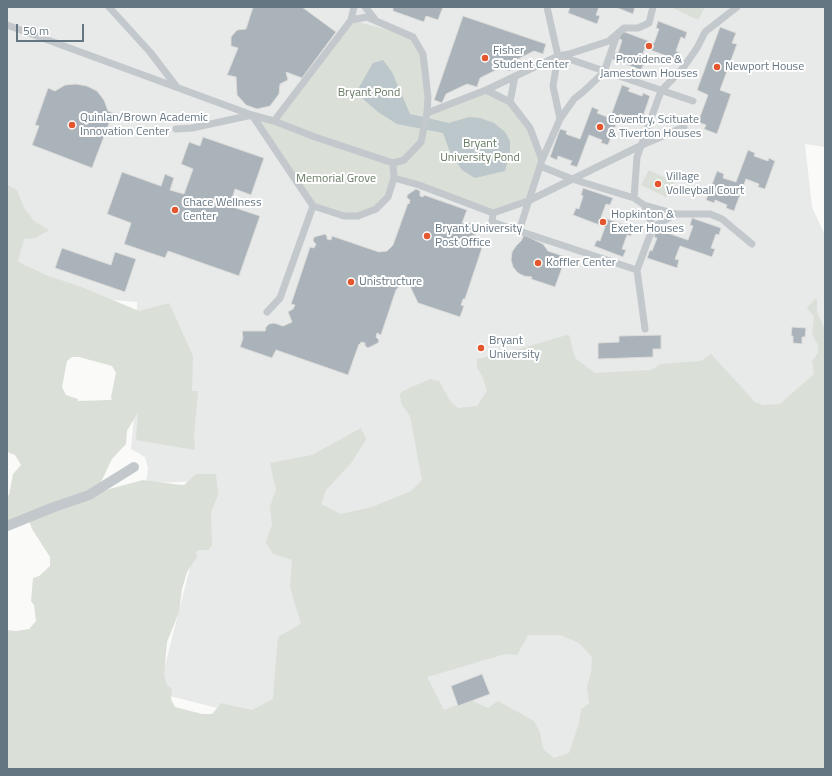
<!DOCTYPE html>
<html>
<head>
<meta charset="utf-8">
<style>
  body { margin:0 }
  #map { position:relative; width:832px; height:776px; overflow:hidden; background:#fafaf8; font-family:"Titillium Web",sans-serif }
  canvas { display:block }
  .frame { position:absolute; inset:0; border:8px solid #657683; pointer-events:none }
  .scale { position:absolute; left:16px; top:24px; width:68px; height:18px; box-sizing:border-box; border:2px solid #657683; border-top:0; padding-left:5px; font-size:12px; line-height:14px; white-space:nowrap; color:#657683; -webkit-text-stroke:3px #fff; paint-order:stroke }
</style>
</head>
<body>
<div id="map">
<canvas width="832" height="776"></canvas>
<div class="frame"></div>
<div class="scale">50 m</div>
</div>
<script>
const c = document.querySelector('canvas').getContext('2d');
c.lineJoin = 'round';
function paint(path, color) { c.fillStyle = color; c.fill(path, 'evenodd'); }
const shape = rows => new Path2D(rows.map(r => 'M' + r).join(''));
function trace(path, color, width, dash) { c.strokeStyle = color; c.lineWidth = width; c.lineCap = dash ? 'butt' : 'round'; c.setLineDash(dash || []); c.stroke(path); }
function drawText(font, color, halo, rows, align = 'center') {
  c.font = font + ' "Titillium Web",sans-serif'; c.lineWidth = 4; c.setLineDash([]); c.textBaseline = 'middle'; c.strokeStyle = halo; c.fillStyle = color; for (const [text, x, y, turn = 0] of rows) {
    c.save(); c.translate(x, y); c.rotate((+turn || 0) * Math.PI / 180); c.textAlign = isNaN(turn) ? turn : align; if (halo) c.strokeText(text, 0, 0); c.fillText(text, 0, 0); c.restore();
  }
}
const built = shape([
  [7,7,825,7,825,147,805,144,812,207,825,235,825,417,591,769,273,722,158,693,212,481,146,483,148,468,145,457,131,449,136,394,137,302,7,292]
]);
const green = shape([
  [671,7,705,7,698,20],
  [351,20,413,37,423,54,427,112,486,90,510,102,530,128,542,160,528,201,493,213,394,178,388,197,358,216,313,206,252,115,274,121],
  [649,170,674,182,666,197,641,185],
  [7,185,17,190,24,208,34,221,49,230,36,238,24,239,18,261,24,265,42,273,45,275,79,286,139,311,169,303,193,356,192,391,198,391,194,436,195,450,136,440,138,412,127,431,126,444,112,459,101,482,102,491,143,480,173,484,184,485,196,474,216,474,218,495,211,512,212,545,208,550,199,550,196,552,197,557,187,572,182,589,179,612,167,642,164,675,167,685,172,689,171,699,175,707,202,714,212,714,219,706,220,703,252,710,273,699,278,637,301,624,290,587,292,560,273,554,266,542,272,525,270,506,276,490,270,463,312,455,361,428,366,439,352,462,326,490,321,504,341,514,372,507,411,491,422,480,410,416,401,403,400,394,403,391,430,379,439,381,450,401,458,408,477,406,487,391,483,378,477,367,477,359,509,352,567,335,569,335,575,358,595,373,651,370,661,364,701,361,711,354,755,402,763,405,780,404,814,374,812,361,818,353,818,345,812,334,814,317,807,308,815,299,817,299,817,312,825,330,825,769,7,769,7,630,16,631,29,629,36,621,34,605,31,601,33,578,39,576,50,566,50,557,32,529,28,518,7,525,7,496,9,495,13,474,21,465,15,455,7,452],
  [72,357,79,357,112,366,116,373,111,397,112,399,110,400,78,401,78,399,66,395,62,387,67,361],
  [528,635,560,635,579,643,592,657,591,672,587,687,589,704,581,709,579,723,569,753,554,758,543,749,540,732,534,721,498,701,488,708,471,700,444,710,427,677,505,654,517,655]
]);
const water = shape([
  [383,60,392,72,410,114,449,123,469,117,480,118,494,123,505,132,510,141,510,153,505,171,475,178,462,170,450,152,443,133,397,124,378,112,363,99,358,89,373,63]
]);
const building = shape([
  [253,7,302,7,336,32,302,78,286,72,288,80,280,84,279,94,270,106,257,109,246,105,237,95,236,77,227,75,238,48,231,46,231,37,237,30,246,29,253,7],
  [393,7,392,7,443,7,438,20,426,16,424,22,393,11,393,7],
  [570,7,599,7,596,15,600,16,597,24,568,13,570,7],
  [615,7,635,7,633,14,615,7],
  [463,16,546,44,543,54,534,51,514,61,510,71,500,68,480,78,477,87,467,84,446,94,442,103,434,100,463,16],
  [658,21,687,32,685,39,681,37,676,51,680,53,677,60,645,48,640,61,644,63,641,70,612,59,615,52,618,53,622,40,619,39,622,31,654,43,659,29,656,28,658,21],
  [720,27,736,33,732,43,737,44,720,90,731,94,717,134,704,129,706,125,698,122,708,95,697,90,720,27],
  [76,84,87,86,97,91,104,100,108,111,113,113,92,168,32,145,39,126,35,125,48,88,55,91,65,85,76,84],
  [622,85,630,88,628,91,642,96,643,93,650,96,640,125,632,122,633,119,620,114,608,145,601,143,602,140,589,135,577,167,570,165,572,161,558,156,557,160,550,157,560,129,567,131,566,134,580,139,592,107,599,110,597,113,610,118,622,85],
  [203,137,264,158,251,195,235,189,230,206,260,216,239,276,168,251,165,258,124,244,131,223,107,214,122,172,161,186,165,174,174,178,170,190,184,194,193,169,181,164,189,142,200,146,203,137],
  [748,150,755,153,754,156,768,161,769,158,775,161,765,189,758,187,759,184,746,179,734,211,726,208,727,205,715,200,714,203,706,200,717,171,724,174,723,178,736,182,748,150],
  [583,188,613,198,610,205,606,204,601,217,634,228,631,236,627,235,622,249,626,250,623,257,594,246,597,240,600,241,605,227,573,215,576,208,579,209,583,196,581,195,583,188],
  [416,189,420,191,420,196,423,197,424,195,467,210,462,223,466,224,468,223,471,223,477,232,475,235,471,236,470,240,483,245,465,299,463,299,461,305,464,306,460,317,418,303,409,284,410,281,402,283,396,290,381,335,377,333,376,337,379,340,378,343,368,348,365,346,365,343,361,342,360,345,359,344,348,375,276,350,272,358,240,347,243,338,242,331,265,331,266,327,269,324,274,323,283,326,292,322,288,312,291,310,293,309,295,305,291,304,310,247,314,248,316,244,313,241,314,237,325,234,327,236,327,239,331,240,332,236,379,252,387,251,393,245,408,203,409,204,410,200,407,198,407,195,416,189],
  [692,218,721,228,719,235,716,234,711,248,715,249,712,257,680,246,675,259,679,260,677,268,647,258,650,250,652,251,657,238,654,237,656,229,688,240,693,226,690,225,692,218],
  [524,235,543,244,548,251,566,257,555,287,531,279,532,277,524,276,518,273,513,267,511,260,512,252,516,246,521,241,524,235],
  [62,248,111,265,115,252,136,259,125,292,55,268,62,248],
  [792,327,806,328,805,337,802,337,802,344,793,343,793,336,791,336,792,327],
  [661,335,661,349,653,349,653,357,598,359,598,343,619,342,619,336,661,335],
  [482,674,490,694,458,706,451,686,482,674]
]);
const pedestrian = shape([
  [109,7,150,52,176,86],
  [365,7,374,18],
  [7,25,252,115,274,121,315,137,393,163],
  [560,56,693,101],
  [486,90,510,102,530,128,542,160,540,166,572,179,634,198,644,205,676,214,710,214,722,219,752,244],
  [510,102,515,76],
  [427,113,486,90,558,56,569,54,609,41,624,28,638,28,649,23,653,7],
  [560,119,574,99,583,92,604,72,617,35],
  [274,121,351,20,354,7],
  [176,129,192,128,252,115,313,206],
  [394,178,419,185,493,213,492,222,637,270],
  [634,198,637,157,661,91,683,68,697,48,705,32,737,7],
  [644,205,653,227,637,270,645,329],
  [493,213,528,201,642,145,684,127],
  [653,227,676,214],
  [519,231,542,160,560,119,553,86,558,56,547,7],
  [267,312,280,298,313,206,344,216,358,216,376,209,388,197,394,178,393,163,404,160,421,142,427,113,428,97,423,54,413,37,367,17,351,20]
]);
const minor = shape([
  [7,526,54,507,89,495,134,467]
]);
const markers = [
  [649,46,4,"#e4572e"],
  [485,58,4,"#e4572e"],
  [717,67,4,"#e4572e"],
  [72,125,4,"#e4572e"],
  [600,127,4,"#e4572e"],
  [658,184,4,"#e4572e"],
  [175,210,4,"#e4572e"],
  [603,222,4,"#e4572e"],
  [427,236,4,"#e4572e"],
  [538,263,4,"#e4572e"],
  [351,282,4,"#e4572e"],
  [481,348,4,"#e4572e"]
];
const poiNames = [
  ["Fisher",493,51],
  ["Student Center",493,65],
  ["Providence &",649,60,"center"],
  ["Jamestown Houses",649,74,"center"],
  ["Newport House",725,67],
  ["Quinlan/Brown Academic",80,118],
  ["Innovation Center",80,132],
  ["Coventry, Scituate",608,120],
  ["& Tiverton Houses",608,134],
  ["Village",666,177],
  ["Volleyball Court",666,191],
  ["Chace Wellness",183,203],
  ["Center",183,217],
  ["Hopkinton &",611,215],
  ["Exeter Houses",611,229],
  ["Bryant University",435,229],
  ["Post Office",435,243],
  ["Koffler Center",546,263],
  ["Unistructure",359,282],
  ["Bryant",489,341],
  ["University",489,355]
];
const parkNames = [
  ["Bryant Pond",369,93],
  ["Bryant",480,144],
  ["University Pond",480,158],
  ["Memorial Grove",336,179]
];
paint(built, '#e8e9e9');
paint(green, '#dadfd7');
paint(water, '#bbc7cb');
paint(building, '#aab3b9');
trace(building, '#dcdcda', 1);
trace(pedestrian, '#c3c8cc', 7);
trace(minor, '#c3c8cc', 10);
for (const [x, y, r, color] of markers) { const dot = new Path2D(); dot.arc(x, y, r, 0, 2 * Math.PI); c.fillStyle = color; c.fill(dot); trace(dot, '#fff', 1.5); }
drawText('12px', '#657683', '#fff', poiNames, 'left');
drawText('12px', '#687a64', '#fff', parkNames);
</script>
</body>
</html>
